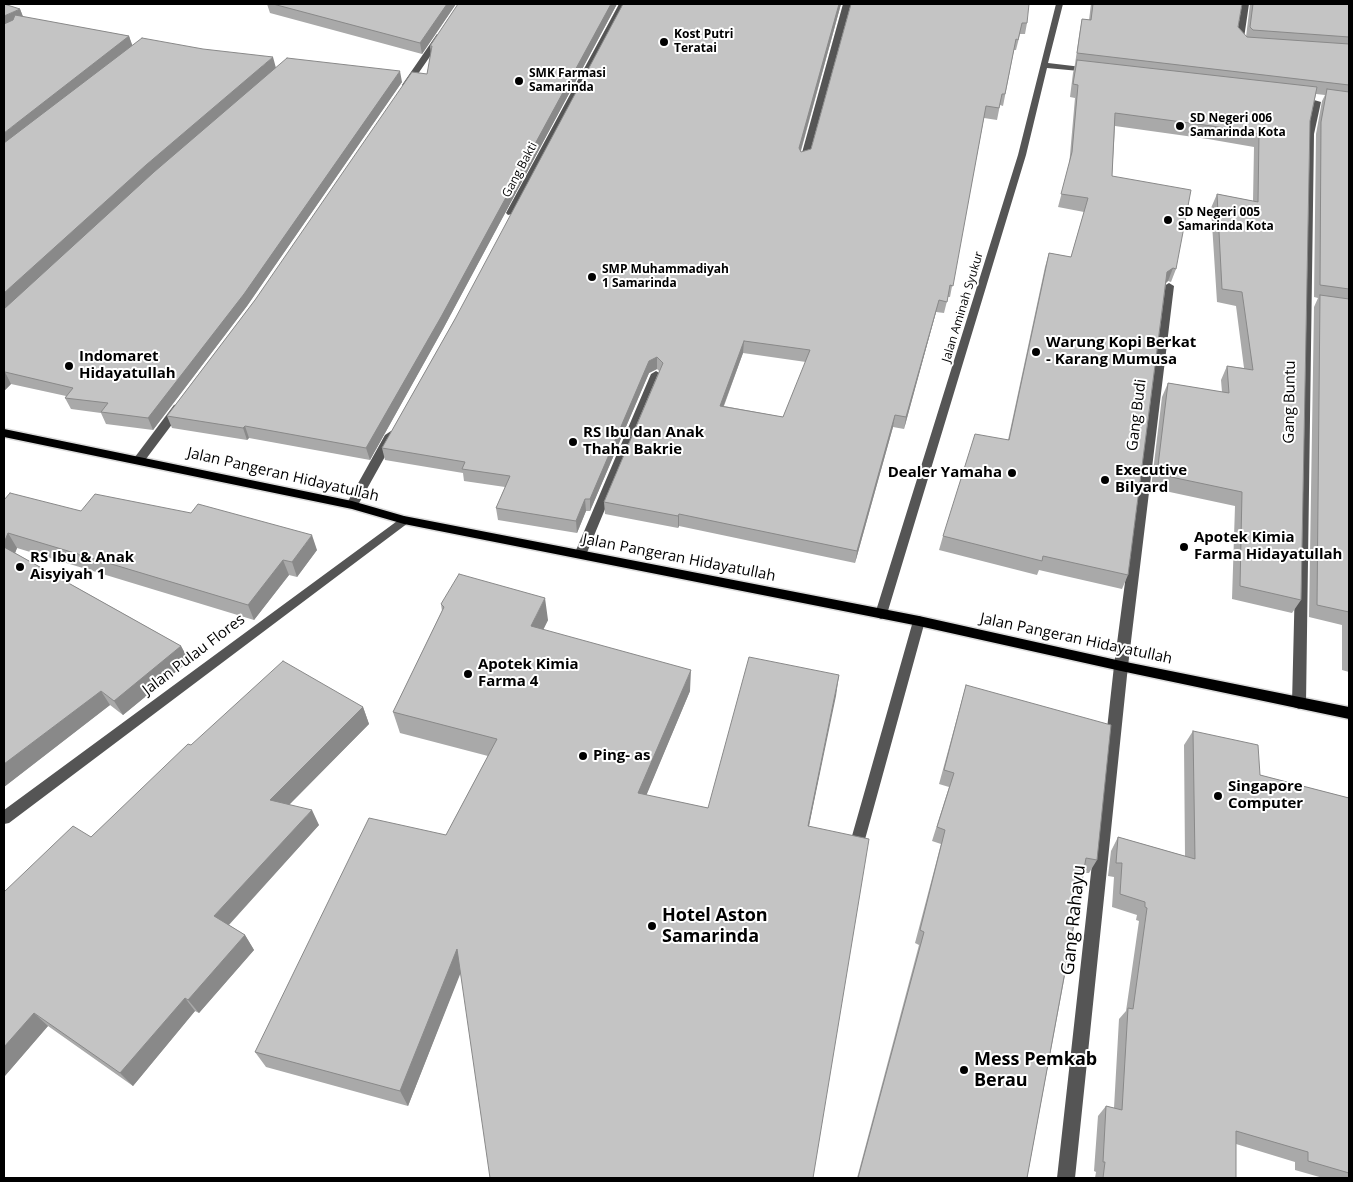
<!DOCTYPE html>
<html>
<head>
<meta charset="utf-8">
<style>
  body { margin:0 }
  #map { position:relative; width:1353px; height:1182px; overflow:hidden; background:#fff; font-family:"Open Sans",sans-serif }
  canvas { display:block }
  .frame { position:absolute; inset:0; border:5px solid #000; pointer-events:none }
</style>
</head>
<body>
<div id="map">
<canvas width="1353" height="1182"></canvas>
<div class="frame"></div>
</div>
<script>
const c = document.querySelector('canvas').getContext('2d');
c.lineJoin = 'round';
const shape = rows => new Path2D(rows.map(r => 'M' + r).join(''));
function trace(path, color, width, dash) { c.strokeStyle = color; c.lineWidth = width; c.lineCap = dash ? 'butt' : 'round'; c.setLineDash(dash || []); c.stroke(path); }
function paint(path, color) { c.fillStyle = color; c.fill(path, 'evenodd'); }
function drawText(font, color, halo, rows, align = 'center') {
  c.font = font + ' "Open Sans",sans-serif'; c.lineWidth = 4; c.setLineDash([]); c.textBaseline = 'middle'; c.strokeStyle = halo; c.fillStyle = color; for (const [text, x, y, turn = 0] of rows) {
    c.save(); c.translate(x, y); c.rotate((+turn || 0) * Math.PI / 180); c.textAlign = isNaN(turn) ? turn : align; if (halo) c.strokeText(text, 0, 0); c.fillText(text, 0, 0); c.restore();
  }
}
const minor = shape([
  [619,4,627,4,516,213,508,215,506,213,619,4],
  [843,4,851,4,808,160,801,162,800,160,843,4],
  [1056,4,1063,4,1048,63,1090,68,1094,70,1090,72,1047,68,1026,155,887,614,885,617,881,619,877,617,875,614,1018,155,1056,4],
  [1242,4,1249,4,1244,38,1251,45,1247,47,1236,39,1242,4],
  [437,34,444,36,409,87,403,87,402,85,437,34],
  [1314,100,1321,102,1314,134,1306,703,1304,707,1299,709,1294,707,1292,703,1306,134,1314,100],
  [1169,283,1174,286,1128,666,1075,1178,1057,1178,1114,666,1164,286,1169,283],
  [656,371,661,374,586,555,584,558,576,558,574,555,651,374,656,371],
  [178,404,182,405,183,408,182,411,143,463,135,463,133,460,135,457,174,405,178,404],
  [391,431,397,435,358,505,356,508,348,508,346,505,385,435,391,431],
  [404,516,410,520,408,523,9,823,4,824,4,810,404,516],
  [919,616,924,618,925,621,864,843,862,848,857,850,852,848,850,843,913,621,914,618,919,616]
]);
const major = shape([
  [4,429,352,501,404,516,919,616,1121,661,1349,707,1349,719,1121,671,919,626,404,524,352,509,4,437,4,429]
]);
const wall = shape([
  [267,4,456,4,422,54,270,13],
  [458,4,617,4,443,329,370,460,249,438,247,440,172,428,167,416,427,74,431,53,430,46],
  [841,4,801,151,801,152,811,149,851,4,1027,23,1025,34,1020,34,1016,50,1014,50,1003,106,1000,105,997,120,984,118,950,297,948,297,944,313,936,312,904,429,893,427,855,563,679,526,678,528,605,514,604,502,659,371,657,369,649,373,590,511,586,511,577,533,498,520,496,508,505,487,464,481,463,473,385,460,382,448,455,319],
  [743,353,806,362,783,417,724,406],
  [1091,4,1238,27,1246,37,1250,4,1349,4,1349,672,1342,670,1342,625,1309,617,1314,307,1318,298,1314,297,1316,134,1322,101,1325,95,1316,94,1310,121,1301,600,1292,613,1232,599,1235,506,1151,488,1162,397,1168,383,1222,392,1221,380,1227,366,1244,368,1236,306,1217,302,1211,208,1217,194,1253,201,1254,147,1208,139,1115,126,1112,176,1176,269,1171,282,1168,281,1166,283,1128,575,1122,589,1039,570,1037,575,939,550,943,536,1008,440,1045,267,1049,253,1071,257,1084,212,1058,207,1069,166,1075,98,1070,97,1073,73,1075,64,1080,30,1082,19,1089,20],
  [20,9,23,17,129,36,132,46,276,68,402,82,247,306,153,430,106,424,101,413,71,409,65,398,66,396,11,384,4,391],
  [4,500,81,511,317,550,297,577,289,575,254,620,17,548,15,553,181,646,189,661,123,715,110,705,4,787],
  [441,604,548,620,543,630,690,691,646,795,708,808,839,675,809,826,460,973,408,1106,266,1067,255,1052,446,835,488,756,400,733,393,712,442,611],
  [966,685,1097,860,1089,873,1084,873,1027,1178,857,1178,919,945,915,943,941,844,932,841,949,787,939,784],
  [363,707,369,724,289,805,319,825,229,925,245,935,254,950,199,1013,195,1011,133,1086,48,1026,4,1077,4,892,91,837,191,745],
  [1193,731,1260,775,1349,798,1349,1178,1323,1178,1295,1170,1295,1162,1236,1144,1236,1178,1095,1178,1096,1172,1094,1171,1098,1116,1106,1106,1114,1108,1119,1019,1126,1011,1139,921,1136,920,1137,915,1112,907,1114,877,1108,876,1111,851,1118,837,1185,856,1184,745]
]);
const shadedWall = shape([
  [447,4,456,4,422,54,420,43],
  [611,4,617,4,443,329,370,460,366,448],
  [839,4,841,4,798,160,799,148],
  [20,9,24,19,4,28,4,16],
  [129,36,133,47,4,148,4,133],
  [273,57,276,68,4,311,4,293,146,165],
  [400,71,402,82,247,306,153,430,148,418],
  [1173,268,1168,281,1162,286,1167,272],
  [939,300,936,312,904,429,906,417],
  [744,341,743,353,719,418,720,406],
  [657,357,657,369,649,373,590,511,590,499,649,361],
  [5,372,11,384,4,391,4,373],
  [895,415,893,427,855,563,857,551],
  [245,426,249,438,247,440,243,428],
  [585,499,586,511,577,533,576,521],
  [679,514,679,526,678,528,678,516],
  [8,533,17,548,12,561,4,548,4,543],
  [312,535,317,550,297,577,292,562],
  [283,560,289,575,254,620,248,605],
  [545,598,548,620,534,648,531,626],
  [181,646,189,661,123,715,114,701],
  [691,670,690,691,639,813,638,793],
  [839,675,836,696,805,845,808,826],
  [101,691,110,705,4,787,4,764],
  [363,707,369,724,278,816,270,800],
  [312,810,319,825,224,930,214,916],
  [245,935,254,950,199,1013,188,1000],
  [457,949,463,967,408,1106,400,1091],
  [185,998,195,1011,133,1086,120,1073],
  [34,1013,48,1026,4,1077,4,1047]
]);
const building = shape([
  [4,4,20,9,4,16,4,4],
  [273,4,447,4,420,43,273,4],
  [458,4,611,4,441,317,366,448,245,426,243,428,167,416,255,300,412,72,427,74,432,46,430,46,458,4],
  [623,4,839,4,799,148,801,152,811,149,851,4,1029,4,1027,23,1022,23,1018,40,1016,39,1005,94,1002,94,999,108,986,106,953,286,950,285,947,302,939,300,906,417,895,415,857,551,679,514,678,516,604,502,663,363,657,357,649,361,590,499,585,499,576,521,496,508,510,476,462,469,465,462,382,448,455,319,623,4],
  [744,341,810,350,783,417,720,406,744,341],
  [1093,4,1242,4,1238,27,1247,37,1349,44,1349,85,1077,53,1082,19,1091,20,1093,4],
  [1253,4,1349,4,1349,37,1253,30,1250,27,1253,4],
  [15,15,129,36,4,133,4,24,13,20,15,15],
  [142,38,203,49,273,57,146,165,4,293,4,143,142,38],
  [287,58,400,71,244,294,148,418,101,412,108,403,65,398,73,388,5,372,4,373,4,309,154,172,287,58],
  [1077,60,1317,87,1310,121,1301,600,1240,586,1242,492,1157,474,1168,383,1229,393,1227,366,1253,370,1242,292,1222,289,1217,194,1258,202,1259,134,1212,126,1115,113,1112,176,1191,190,1176,269,1173,268,1167,272,1128,575,1043,556,1042,561,943,536,975,434,1009,440,1049,253,1071,257,1088,198,1061,194,1072,152,1078,85,1073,84,1077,60],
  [1327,89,1349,92,1349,289,1320,285,1321,122,1327,89],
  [1320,295,1349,299,1349,612,1317,605,1320,295],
  [10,493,81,511,95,494,191,513,198,504,312,535,292,562,283,560,248,605,8,533,4,543,4,500,10,493],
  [4,547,181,646,114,701,101,691,4,764,4,547],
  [459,574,545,598,531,626,691,670,638,793,708,808,749,657,839,675,808,826,869,839,813,1178,490,1178,457,949,400,1091,255,1052,369,818,446,835,497,739,393,712,444,607,441,604,459,574],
  [283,661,363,707,270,800,312,810,214,916,245,935,188,1000,185,998,120,1073,34,1013,4,1047,4,892,73,826,91,837,188,744,191,745,283,661],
  [966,685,1111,725,1097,860,1086,858,1027,1178,858,1178,924,932,920,930,945,830,937,827,954,773,944,770,966,685],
  [1193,731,1258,745,1260,775,1349,798,1349,1173,1308,1161,1308,1152,1236,1131,1236,1178,1103,1178,1105,1162,1103,1162,1106,1106,1122,1110,1128,1008,1133,1009,1147,908,1145,907,1145,902,1120,894,1122,863,1116,863,1118,837,1195,859,1193,731]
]);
const markers = [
  [664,42,5,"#000"],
  [519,81,5,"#000"],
  [1180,126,5,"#000"],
  [1168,220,5,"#000"],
  [592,277,5,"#000"],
  [1036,352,5,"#000"],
  [69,366,5,"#000"],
  [573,442,5,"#000"],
  [1012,473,5,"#000"],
  [1105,480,5,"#000"],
  [1184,547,5,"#000"],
  [20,567,5,"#000"],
  [468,674,5,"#000"],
  [583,756,5,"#000"],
  [1218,796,5,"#000"],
  [652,926,5,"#000"],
  [964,1070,5,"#000"]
];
const farPoinames = [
  ["Kost Putri",674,35],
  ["Teratai",674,49],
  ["SMK Farmasi",529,74],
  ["Samarinda",529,88],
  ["SD Negeri 006",1190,119],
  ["Samarinda Kota",1190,133],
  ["SD Negeri 005",1178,213],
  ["Samarinda Kota",1178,227],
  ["SMP Muhammadiyah",602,270],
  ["1 Samarinda",602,284]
];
const farStreetnames = [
  ["Gang Bakti",520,170,-62],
  ["Jalan Aminah Syukur",963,307,-73]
];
const poiNames = [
  ["Warung Kopi Berkat",1046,343],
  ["- Karang Mumusa",1046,360],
  ["Indomaret",79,357],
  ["Hidayatullah",79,374],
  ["RS Ibu dan Anak",583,433],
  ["Thaha Bakrie",583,450],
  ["Executive",1115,471],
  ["Bilyard",1115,488],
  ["Dealer Yamaha",1002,473,"right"],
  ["Apotek Kimia",1194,538],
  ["Farma Hidayatullah",1194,555],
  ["RS Ibu & Anak",30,558],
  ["Aisyiyah 1",30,575],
  ["Apotek Kimia",478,665],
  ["Farma 4",478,682],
  ["Ping- as",593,756],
  ["Singapore",1228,787],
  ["Computer",1228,804]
];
const streetNames = [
  ["Gang Buntu",1290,402,-89],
  ["Gang Budi",1137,415,-83],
  ["Jalan Pangeran Hidayatullah",283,475,13],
  ["Jalan Pangeran Hidayatullah",679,558,11],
  ["Jalan Pangeran Hidayatullah",1076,639,12],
  ["Jalan Pulau Flores",194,655,-37]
];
const nearPoinames = [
  ["Hotel Aston",662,916],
  ["Samarinda",662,937],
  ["Mess Pemkab",974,1060],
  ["Berau",974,1081]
];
const nearStreetnames = [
  ["Gang Rahayu",1074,920,-84]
];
trace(major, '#dbdbdb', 3);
paint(minor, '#555');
paint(major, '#000');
paint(wall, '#a9a9a9');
paint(shadedWall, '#898989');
paint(building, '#c4c4c4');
trace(building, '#898989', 1);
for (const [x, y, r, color] of markers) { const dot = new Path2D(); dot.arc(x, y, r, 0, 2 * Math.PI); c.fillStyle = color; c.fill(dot); trace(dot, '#fff', 2); }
drawText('bold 12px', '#000', '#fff', farPoinames, 'left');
drawText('12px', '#000', '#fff', farStreetnames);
drawText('bold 15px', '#000', '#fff', poiNames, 'left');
drawText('15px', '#000', '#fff', streetNames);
drawText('bold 18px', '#000', '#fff', nearPoinames, 'left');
drawText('18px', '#000', '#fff', nearStreetnames);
</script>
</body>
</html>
